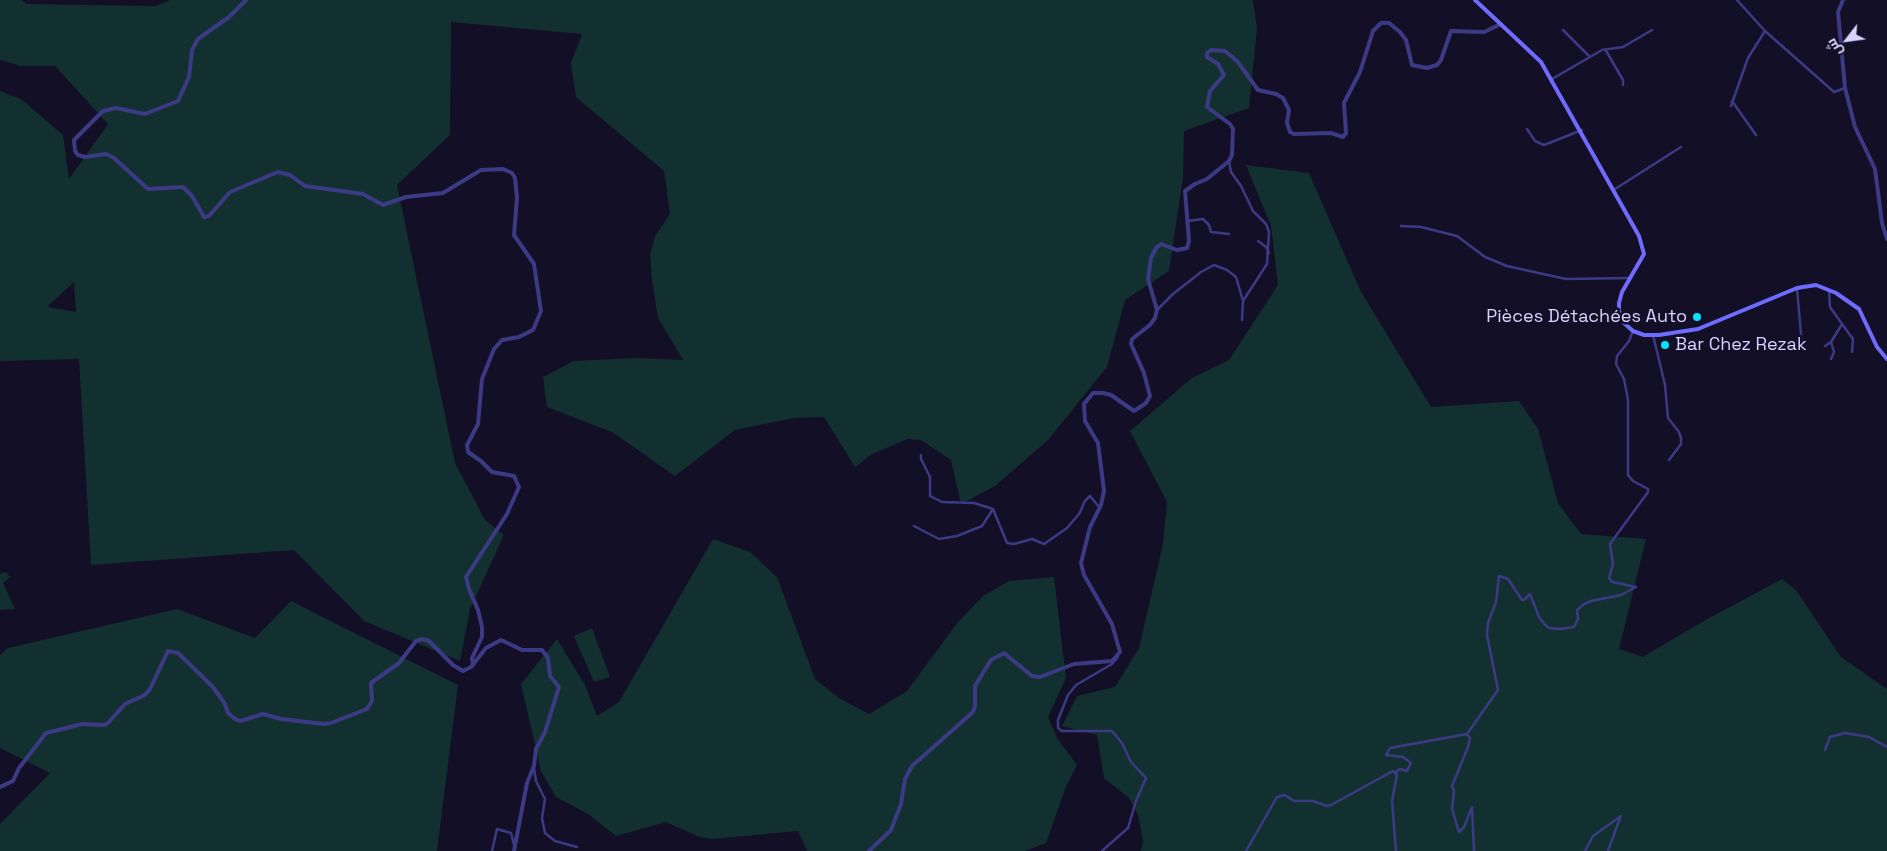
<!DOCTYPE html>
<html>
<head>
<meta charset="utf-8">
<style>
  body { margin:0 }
  #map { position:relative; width:1887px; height:851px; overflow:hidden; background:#130f26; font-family:"Space Grotesk",Cairo,sans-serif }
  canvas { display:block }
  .north { position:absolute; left:1822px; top:15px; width:50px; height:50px; -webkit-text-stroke:4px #130f26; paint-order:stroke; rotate:240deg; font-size:14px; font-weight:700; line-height:20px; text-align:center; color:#d9d4ff }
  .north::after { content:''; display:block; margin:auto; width:18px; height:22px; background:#d9d4ff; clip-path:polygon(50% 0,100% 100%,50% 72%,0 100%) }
</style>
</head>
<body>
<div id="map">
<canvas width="1887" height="851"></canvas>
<div class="north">ش</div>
</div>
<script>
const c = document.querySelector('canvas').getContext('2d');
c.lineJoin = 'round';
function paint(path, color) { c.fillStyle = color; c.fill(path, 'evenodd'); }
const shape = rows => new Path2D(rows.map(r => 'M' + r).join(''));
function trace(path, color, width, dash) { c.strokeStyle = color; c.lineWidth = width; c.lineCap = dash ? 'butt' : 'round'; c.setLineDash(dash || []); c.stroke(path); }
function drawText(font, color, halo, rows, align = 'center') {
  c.font = font + ' "Space Grotesk",sans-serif'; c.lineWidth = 5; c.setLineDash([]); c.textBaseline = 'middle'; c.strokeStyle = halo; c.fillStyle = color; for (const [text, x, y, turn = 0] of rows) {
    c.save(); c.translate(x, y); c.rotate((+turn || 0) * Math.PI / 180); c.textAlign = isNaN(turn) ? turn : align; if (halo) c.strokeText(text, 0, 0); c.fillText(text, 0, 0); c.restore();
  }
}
const green = shape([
  [0,0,22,0,26,4,155,6,170,0,1253,0,1257,28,1249,108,1184,131,1183,177,1169,271,1125,300,1107,367,1048,440,995,486,961,504,951,460,921,440,908,439,872,454,855,467,824,417,794,418,735,430,675,476,612,432,547,407,543,377,574,361,637,358,683,360,658,318,652,280,650,255,655,236,670,214,664,171,576,97,571,63,582,34,451,22,450,135,397,185,455,463,485,520,504,535,470,609,460,661,364,621,294,550,91,565,79,359,0,361,0,91,21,99,63,135,69,179,108,124,55,66,21,66,0,60],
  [74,282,76,312,48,307,48,306],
  [1246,165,1309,173,1360,290,1431,407,1519,401,1538,429,1558,503,1581,534,1646,539,1619,649,1643,657,1702,622,1782,579,1796,590,1841,657,1887,689,1887,851,1141,851,1143,841,1138,815,1129,798,1104,778,1097,735,1062,726,1077,696,1115,687,1139,648,1163,544,1167,502,1130,431,1192,378,1229,360,1278,285,1271,226],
  [713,539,750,552,777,577,815,679,839,698,869,714,907,691,958,622,983,596,1009,581,1054,577,1066,678,1048,717,1057,738,1077,765,1066,787,1046,843,1025,851,807,851,798,831,712,839,699,837,666,822,616,836,588,814,556,797,541,771,521,684,557,639,585,685,597,716,619,702],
  [6,572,10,577,3,583,15,609,0,610,0,574],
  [291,601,458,685,437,851,0,851,0,824,50,773,0,748,0,655,8,648,177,609,255,638],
  [592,628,610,677,594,682,574,636]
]);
const minor = shape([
  [1737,0,1765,31,1834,92,1845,88],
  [1563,30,1590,57],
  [1605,49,1623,80,1623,85],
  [1552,79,1602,50,1623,47,1652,30],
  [1732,101,1756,135],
  [1731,106,1748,58,1765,31],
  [1527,129,1535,141,1544,145,1582,130],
  [1229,161,1231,172,1241,186,1253,211,1266,224,1269,232,1267,264,1243,301],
  [1615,189,1681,147],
  [1188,221,1203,219,1209,225,1211,232,1229,234],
  [1401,226,1421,227,1457,236,1485,257,1507,266,1566,279,1630,278],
  [1258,241,1266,247,1269,253],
  [1797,288,1802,346],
  [1157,310,1173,294,1201,272,1214,265,1227,270,1236,277,1243,301,1242,320],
  [1842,324,1853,339,1852,352],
  [1653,335,1665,385,1668,418,1679,432,1681,438,1681,444,1669,460],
  [1831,342,1834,352,1831,359],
  [1825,346,1831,342,1842,324,1830,307,1829,290],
  [921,455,921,459,930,477,930,496,942,502,974,503,993,509,1007,543,1014,544,1032,539,1044,544,1067,528,1079,514,1085,501,1090,496,1100,508],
  [914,526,939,539,957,536,982,526,993,509],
  [1467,734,1498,690,1487,635,1488,623,1496,602,1499,576,1508,579,1522,600,1524,600,1530,594,1539,617,1545,625,1549,628,1560,629,1574,627,1578,619,1577,610,1584,604,1591,601,1621,595,1636,587,1612,582,1609,578,1613,564,1610,544,1648,492,1648,489,1633,481,1628,475,1628,400,1624,379,1616,364,1617,356,1629,341,1633,331],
  [1825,750,1830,737,1845,733,1869,737,1887,747],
  [534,768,536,781,545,799,542,818,545,833,555,841,577,847],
  [1396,772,1400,769,1407,771,1411,763,1403,757,1386,755,1390,748,1467,734,1470,738,1468,747,1452,786,1454,791,1452,809,1459,832,1464,827,1472,807,1474,851],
  [492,851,497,829,511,833,514,845],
  [1102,851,1128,828,1136,801,1146,778,1131,762,1122,743,1112,731,1062,731,1058,728,1058,720,1068,695,1076,685,1112,664,1118,657],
  [1246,851,1277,797,1285,795,1294,801,1313,801,1327,806,1331,805,1393,771,1397,775,1392,801,1396,851],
  [1585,851,1593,836,1621,816],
  [1608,851,1620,818]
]);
const tertiary = shape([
  [246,0,229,17,198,39,192,50,189,77,178,101,145,114,116,108,103,111,74,140,75,151,78,155,85,157,106,154,114,158,148,189,183,187,192,196,204,217,209,216,230,192,278,172,290,175,305,186,363,194,383,205,406,197,443,193,481,170,503,169,512,173,515,178,517,198,514,235,534,264,541,311,533,330,519,337,502,340,494,349,482,379,478,424,467,445,468,452,481,461,492,472,514,476,519,487,507,514,466,577,469,589,478,610,482,627,482,637,472,658,473,665],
  [1843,0,1838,12,1845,88,1855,127,1875,169,1882,223,1887,239],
  [0,787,13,781,19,768,46,733,82,724,104,725,108,723,125,704,145,695,150,689,168,651,178,653,213,687,225,704,228,713,235,719,240,721,263,714,281,719,324,724,331,723,367,709,372,701,371,683,399,663,416,641,422,639,429,641,453,665,463,671,471,667,486,648,501,640,522,650,542,650,548,658,550,676,559,687,545,732,536,749,534,766,527,783,514,851],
  [869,851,891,830,901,804,905,779,912,766,973,712,975,706,975,686,991,660,1004,653,1032,676,1040,677,1074,664,1112,661,1120,652,1112,624,1084,575,1081,563,1090,527,1101,505,1104,491,1098,443,1085,421,1084,404,1093,393,1103,393,1111,395,1134,411,1146,403,1150,396,1144,373,1131,344,1132,339,1150,325,1155,318,1157,310,1148,279,1151,258,1156,248,1161,244,1177,250,1187,248,1189,241,1185,191,1195,184,1207,179,1229,161,1232,155,1233,129,1230,124,1207,107,1210,91,1224,75,1218,64,1207,57,1207,53,1211,50,1225,51,1238,62,1258,90,1276,94,1283,98,1289,110,1287,123,1290,132,1294,134,1331,133,1343,137,1346,133,1344,103,1360,72,1373,31,1381,23,1389,23,1400,32,1406,40,1412,65,1427,68,1437,65,1441,60,1451,31,1484,32,1501,24]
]);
const secondary = shape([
  [1475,0,1541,62,1639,236,1644,254,1622,292,1619,303,1619,311,1624,323,1633,331,1644,335,1659,335,1698,329,1797,288,1816,285,1836,293,1859,309,1877,347,1887,359]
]);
const markers = [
  [1697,317,5,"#00e5ff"],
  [1665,345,5,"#00e5ff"]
];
const poiNames = [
  ["Pièces Détachées Auto",1687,317],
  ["Bar Chez Rezak",1675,345,"left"]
];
paint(green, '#12302f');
trace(minor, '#3d3a85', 2.5);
trace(tertiary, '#3d3a85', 4);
trace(secondary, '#6f6bff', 4);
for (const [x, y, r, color] of markers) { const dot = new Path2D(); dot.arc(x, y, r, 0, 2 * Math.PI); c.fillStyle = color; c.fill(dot); trace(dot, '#130f26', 2); }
drawText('18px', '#d9d4ff', '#130f26', poiNames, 'right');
</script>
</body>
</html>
